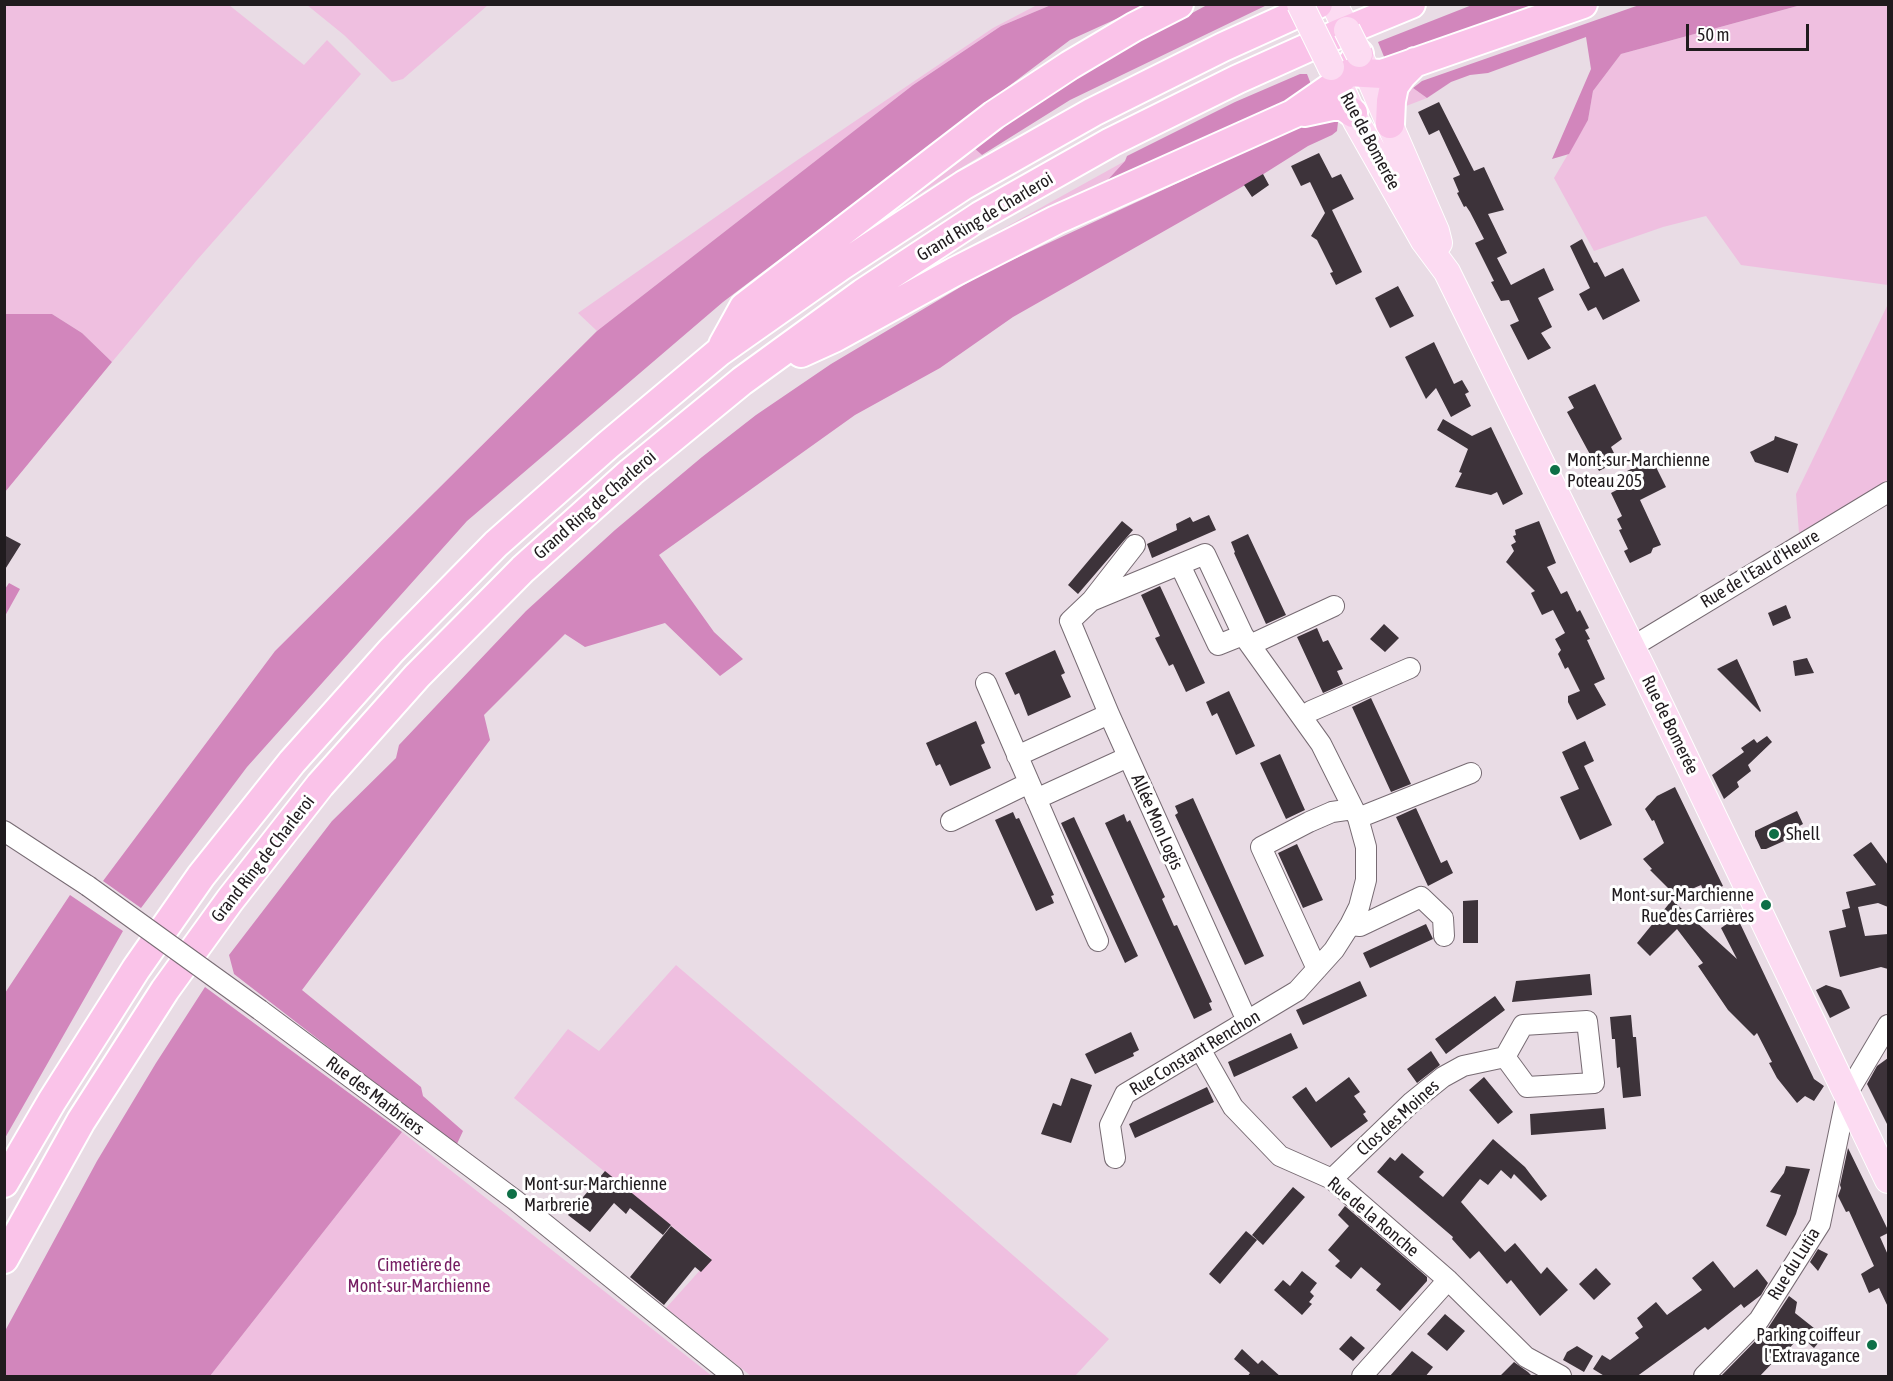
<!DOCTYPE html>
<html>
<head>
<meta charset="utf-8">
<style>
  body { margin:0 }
  #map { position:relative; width:1893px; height:1381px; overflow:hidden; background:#e9dce5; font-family:"Asap Condensed",sans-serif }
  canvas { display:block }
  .frame { position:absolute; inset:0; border:6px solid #201b1e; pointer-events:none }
  .scale { position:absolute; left:1686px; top:24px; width:123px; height:27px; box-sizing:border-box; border:3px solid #201b1e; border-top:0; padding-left:8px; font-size:18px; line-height:21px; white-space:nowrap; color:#201b1e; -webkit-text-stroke:4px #fff; paint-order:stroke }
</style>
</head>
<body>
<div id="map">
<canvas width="1893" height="1381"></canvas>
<div class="frame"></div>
<div class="scale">50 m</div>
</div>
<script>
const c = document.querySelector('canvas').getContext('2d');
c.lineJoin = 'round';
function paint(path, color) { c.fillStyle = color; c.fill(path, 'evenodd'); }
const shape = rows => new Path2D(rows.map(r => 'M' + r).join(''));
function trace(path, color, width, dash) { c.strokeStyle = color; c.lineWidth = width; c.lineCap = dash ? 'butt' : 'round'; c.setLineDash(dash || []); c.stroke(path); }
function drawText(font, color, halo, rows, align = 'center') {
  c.font = font + ' "Asap Condensed",sans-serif'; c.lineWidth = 6; c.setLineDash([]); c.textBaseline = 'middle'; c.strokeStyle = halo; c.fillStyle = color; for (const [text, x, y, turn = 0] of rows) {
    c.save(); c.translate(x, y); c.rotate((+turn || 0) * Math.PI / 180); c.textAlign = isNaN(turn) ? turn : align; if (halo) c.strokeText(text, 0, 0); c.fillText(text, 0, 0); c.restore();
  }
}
const green = shape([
  [5,5,229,5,304,65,327,40,361,74,197,260,112,362,82,333,52,314,5,314],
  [307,5,488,5,403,79,392,82,344,35],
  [1037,5,1051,5,1001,26,913,85,597,331,578,313,796,161,993,28],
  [1801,5,1888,5,1888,285,1741,265,1706,216,1663,227,1594,251,1554,178,1588,120,1593,91,1621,54],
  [1413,82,1413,88,1427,98,1401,108,1407,90],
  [974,148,982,155,884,216],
  [1125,161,1103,185,940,266,970,247],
  [1888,304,1888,480,1799,533,1796,494],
  [676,965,928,1181,1109,1339,1075,1376,751,1376,666,1308,711,1258,514,1098,568,1029,599,1051],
  [402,1132,712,1376,210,1376]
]);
const forest = shape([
  [1642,4,1801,5,1621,54,1593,91,1588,120,1569,154,1552,159,1591,69,1586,37,1488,73,1470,75,1451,82,1427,98,1413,88,1422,81],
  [1051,5,1147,5,1070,40,723,302,467,521,247,767,141,908,103,881,275,651,597,331,913,85,1001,26],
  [1207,5,1267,5,1070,100,982,155,974,148,1060,84],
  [1472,5,1557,5,1387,64,1378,42],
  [1300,74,1307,74,1314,92,1103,185,1125,161,1127,156,1235,102],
  [1322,116,1330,116,1338,122,1337,131,1332,135,1308,146,1254,180,1013,317,940,368,855,415,659,555,714,632,743,659,720,676,665,623,585,647,565,634,484,715,490,740,302,990,421,1087,423,1096,463,1131,456,1146,234,974,229,955,332,821,396,758,399,745,526,611,615,530,702,457,756,415,831,364,984,273],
  [5,314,52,314,82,333,112,362,5,492],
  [9,583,20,589,5,616,5,589],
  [70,895,123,931,5,1138,5,993],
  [205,987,402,1132,210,1376,5,1376,5,1331,97,1161,156,1063]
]);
const building = shape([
  [1439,102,1474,171,1484,167,1504,210,1488,214,1507,253,1497,258,1511,285,1544,268,1554,290,1538,298,1552,327,1541,333,1551,348,1528,360,1510,325,1519,321,1509,300,1501,301,1491,282,1494,281,1475,243,1484,239,1470,212,1466,206,1464,207,1457,193,1459,192,1453,178,1460,175,1439,130,1429,135,1418,112],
  [1319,153,1332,178,1341,174,1354,199,1332,210,1362,272,1336,285,1330,273,1333,272,1317,240,1311,236,1325,213,1310,182,1301,186,1291,166],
  [1263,174,1269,185,1252,197,1244,185],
  [1582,239,1594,263,1597,262,1605,277,1623,268,1640,301,1603,320,1596,307,1588,311,1579,294,1590,288,1570,246],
  [1398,286,1414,316,1390,328,1375,298],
  [1434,342,1454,384,1462,380,1469,392,1465,394,1471,406,1451,417,1436,388,1426,399,1405,357],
  [1595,384,1622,439,1611,447,1618,461,1599,471,1567,412,1574,408,1568,397],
  [1443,419,1472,436,1491,427,1523,494,1503,505,1497,492,1491,495,1455,487,1462,473,1459,472,1468,449,1437,430],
  [1775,436,1798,444,1788,473,1755,462,1750,452,1774,440],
  [1652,459,1666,487,1640,500,1661,545,1653,548,1651,553,1630,563,1624,551,1628,549,1619,530,1622,529,1617,519,1622,516,1611,493,1632,482,1627,471],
  [1209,515,1216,530,1152,558,1147,544,1177,530,1176,524,1190,517,1193,522],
  [1122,521,1133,530,1078,594,1068,585],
  [1539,521,1556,563,1547,567,1561,594,1567,591,1577,612,1580,610,1589,628,1585,630,1590,639,1587,640,1605,679,1594,684,1606,705,1577,720,1568,702,1568,696,1580,691,1568,667,1565,669,1558,654,1561,650,1555,639,1565,633,1553,610,1542,615,1531,593,1535,591,1506,562,1514,551,1511,545,1516,542,1513,536,1516,535,1515,530],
  [1248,534,1286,615,1266,624,1234,553,1235,552,1231,542],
  [4,535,21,544,4,571],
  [1160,586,1205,683,1186,692,1173,664,1169,666,1155,638,1160,636,1141,595],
  [1786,605,1791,618,1773,626,1768,613],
  [1384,624,1399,638,1385,652,1370,639],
  [1317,628,1323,642,1328,640,1343,669,1337,671,1343,684,1323,693,1297,637],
  [1055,650,1065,673,1061,675,1071,697,1028,716,1019,693,1015,695,1005,673],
  [1807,658,1814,673,1795,676,1793,661],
  [1737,659,1761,711,1760,712,1717,669],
  [1229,691,1255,746,1236,755,1217,713,1212,716,1206,702],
  [1371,698,1411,784,1391,792,1352,707],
  [976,721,985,743,981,745,991,768,950,786,940,764,936,766,926,743],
  [1767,736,1772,742,1748,765,1751,771,1737,782,1739,787,1724,799,1712,775,1744,752,1741,748,1754,739,1757,743],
  [1585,741,1594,761,1584,766,1612,825,1580,840,1560,797,1579,789,1562,752],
  [1280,754,1305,810,1286,819,1260,763],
  [1675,787,1723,886,1705,894,1701,885,1676,896,1650,870,1652,869,1643,859,1664,843,1654,820,1652,821,1645,809,1657,796],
  [1193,798,1264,956,1245,965,1175,815,1178,813,1175,806],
  [1416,808,1441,863,1447,860,1453,873,1428,886,1396,817],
  [1797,811,1803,824,1792,830,1795,836,1766,849,1761,849,1755,836,1755,831],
  [1013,812,1016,819,1019,818,1054,895,1051,896,1054,903,1036,911,995,820],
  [1124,814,1127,822,1130,820,1165,897,1162,899,1174,926,1177,925,1212,1002,1209,1003,1212,1010,1194,1019,1105,823],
  [1074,817,1138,956,1125,963,1061,823],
  [1871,842,1888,865,1888,907,1878,903,1858,907,1865,936,1888,934,1888,969,1881,967,1840,977,1829,931,1846,927,1842,910,1850,908,1846,892,1876,885,1853,855],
  [1297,844,1323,900,1303,908,1278,853],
  [1478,900,1478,943,1463,943,1463,901],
  [1672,900,1737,959,1721,928,1737,917,1814,1079,1824,1086,1814,1101,1805,1096,1797,1103,1777,1078,1769,1063,1772,1062,1757,1033,1754,1036,1728,1010,1698,966,1703,963,1677,929,1650,956,1637,943],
  [1426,924,1433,939,1370,968,1363,953],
  [1590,974,1592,995,1512,1002,1516,981],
  [1360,981,1367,996,1303,1025,1296,1010],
  [1826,985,1841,990,1850,1008,1830,1018,1816,990],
  [1495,996,1505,1010,1446,1054,1435,1039],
  [1631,1015,1633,1037,1636,1037,1641,1096,1623,1098,1620,1067,1617,1068,1615,1039,1612,1039,1610,1017],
  [1131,1032,1139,1050,1133,1053,1134,1056,1095,1074,1085,1054],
  [1291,1033,1298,1048,1234,1077,1228,1062],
  [1431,1051,1440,1065,1417,1083,1407,1069],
  [1888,1058,1888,1126,1867,1084,1877,1066],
  [1349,1077,1360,1092,1354,1096,1366,1112,1363,1114,1368,1121,1331,1148,1292,1097,1306,1087,1316,1102],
  [1484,1077,1513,1112,1498,1124,1469,1090],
  [1071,1078,1092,1085,1071,1143,1041,1134,1053,1103,1061,1106],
  [1207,1087,1214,1102,1135,1138,1129,1124],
  [1604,1108,1606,1129,1531,1135,1530,1114],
  [1493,1139,1525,1167,1547,1196,1541,1201,1514,1174,1511,1179,1501,1170,1488,1185,1480,1179,1461,1202,1505,1252,1515,1243,1541,1274,1547,1267,1568,1290,1540,1316,1511,1280,1507,1284,1479,1251,1470,1259,1452,1239,1453,1237,1377,1172,1390,1157,1395,1161,1402,1153,1424,1172,1419,1177,1443,1197],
  [1848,1148,1888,1230,1888,1233,1880,1237,1888,1255,1888,1307,1879,1288,1869,1293,1861,1274,1874,1266,1849,1211,1846,1212,1838,1196,1841,1188,1840,1185],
  [1786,1166,1810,1169,1796,1214,1786,1236,1766,1226,1781,1195,1770,1192,1784,1173],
  [605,1171,671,1225,663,1235,630,1208,626,1214,614,1203,590,1232,568,1215],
  [1293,1187,1305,1197,1263,1245,1252,1235],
  [1345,1206,1427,1277,1427,1281,1400,1311,1376,1290,1381,1284,1361,1267,1351,1279,1335,1266,1340,1261,1328,1250,1349,1226,1338,1215],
  [671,1226,712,1260,701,1272,695,1267,664,1305,630,1277],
  [1246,1231,1257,1240,1220,1284,1209,1274],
  [1818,1249,1828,1254,1818,1271,1810,1262],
  [1713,1261,1734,1288,1757,1269,1768,1283,1761,1295,1744,1308,1741,1304,1708,1330,1705,1327,1636,1377,1606,1377,1593,1369,1602,1355,1610,1360,1639,1338,1635,1333,1643,1327,1637,1318,1656,1302,1667,1315,1702,1290,1692,1278],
  [1596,1268,1611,1284,1594,1300,1579,1284],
  [1302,1271,1317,1283,1310,1292,1314,1296,1309,1302,1312,1304,1302,1315,1274,1290,1283,1280,1290,1286],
  [1789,1296,1797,1302,1795,1313,1824,1336,1814,1348,1800,1336,1781,1358,1779,1356,1759,1377,1720,1377,1768,1328],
  [1445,1314,1465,1331,1447,1351,1427,1334],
  [1351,1336,1365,1348,1353,1361,1339,1349],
  [1577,1346,1593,1356,1584,1372,1563,1360,1567,1352],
  [1242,1349,1258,1364,1262,1360,1281,1377,1247,1377,1250,1373,1234,1359],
  [1412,1351,1433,1367,1425,1377,1389,1377],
  [1514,1362,1528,1372,1533,1377,1499,1377]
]);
const minor = shape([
  [1180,565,1218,645,1243,635],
  [1092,600,1135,545],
  [1250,645,1334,606],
  [1632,647,1888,492],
  [986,683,1098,941],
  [1302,717,1311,711,1410,668],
  [1017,756,1109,714],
  [1036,799,1128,757],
  [1358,818,1471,773],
  [951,821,1029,783],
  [4,831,88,886],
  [1350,925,1360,926,1421,897,1443,918,1444,936],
  [1317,969,1261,847,1309,822,1332,812,1353,809],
  [260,1010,515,1200,733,1376],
  [1200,1049,1233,1107,1280,1156,1332,1179,1448,1280,1526,1357,1561,1376],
  [1115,1158,1110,1125,1125,1094,1297,991,1334,950,1350,925,1359,907,1366,880,1366,847,1358,818,1321,744,1243,635,1205,554,1091,601,1070,621,1109,714,1247,1021],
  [1332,1179,1412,1102,1443,1077,1463,1066,1505,1057,1523,1025,1587,1021,1594,1083,1527,1087,1505,1057],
  [1362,1376,1448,1280],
  [1704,1376,1759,1320,1820,1224,1847,1094,1888,1025]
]);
const major = shape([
  [1334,4,1347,30],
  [1360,56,1436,231,1439,243],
  [1344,94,1356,121,1424,241,1447,272,1646,676,1888,1180]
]);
const highway = shape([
  [1333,67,1347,72,1382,74,1583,4],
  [1304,112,1332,106,1343,106,1353,113],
  [1390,124,1391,101,1394,86,1402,75,1415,62],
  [723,345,744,307,994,115,1070,65,1134,27,1179,4],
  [801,353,834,338,954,272,1056,220,1293,114,1339,82,1359,54],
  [4,1183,52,1101,136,969,201,876,292,762,391,651,496,544,608,445,719,352,841,266,964,185,1093,112,1223,47,1318,4],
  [4,1259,81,1121,165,990,230,900,320,785,417,676,523,569,631,472,742,381,863,293,980,216,1111,142,1238,79,1338,34,1411,4]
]);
const minorBridge = shape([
  [88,886,260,1010]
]);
const majorBridge = shape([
  [1300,4,1331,67],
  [1347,30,1359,54]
]);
const markers = [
  [1555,470,6,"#0e7047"],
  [1774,834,6,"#0e7047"],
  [1766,905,6,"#0e7047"],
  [512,1194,6,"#0e7047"],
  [1872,1345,6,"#0e7047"]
];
const streetNames = [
  ["Rue de Bomerée",1370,141,62],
  ["Grand Ring de Charleroi",985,217,-31],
  ["Grand Ring de Charleroi",595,505,-41],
  ["Rue de l'Eau d'Heure",1760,569,-31],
  ["Rue de Bomerée",1670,725,64],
  ["Allée Mon Logis",1157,822,66],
  ["Grand Ring de Charleroi",263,859,-52],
  ["Rue Constant Renchon",1195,1053,-31],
  ["Rue des Marbriers",375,1096,37],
  ["Clos des Moines",1398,1118,-42],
  ["Rue de la Ronche",1373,1217,40],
  ["Rue du Lutia",1794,1264,-58]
];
const poiNames = [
  ["Mont-sur-Marchienne",1567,460],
  ["Poteau 205",1567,481],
  ["Shell",1786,834],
  ["Mont-sur-Marchienne",1754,895,"right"],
  ["Rue des Carrières",1754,916,"right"],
  ["Mont-sur-Marchienne",524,1184],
  ["Marbrerie",524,1205],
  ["Parking coiffeur",1860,1335,"right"],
  ["l'Extravagance",1860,1356,"right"]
];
const parkNames = [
  ["Cimetière de",419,1265],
  ["Mont-sur-Marchienne",419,1286]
];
paint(green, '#efbfe0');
paint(forest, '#d286bc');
paint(building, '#3d333a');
trace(minor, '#776b73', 22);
trace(major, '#fff', 28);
trace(highway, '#fff', 32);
trace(minor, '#fff', 20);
trace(major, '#fcdbf2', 26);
trace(highway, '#fac3e9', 28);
trace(minorBridge, '#776b73', 22, []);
trace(majorBridge, '#fff', 28, []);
trace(minorBridge, '#fff', 20);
trace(majorBridge, '#fcdbf2', 26);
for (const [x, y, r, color] of markers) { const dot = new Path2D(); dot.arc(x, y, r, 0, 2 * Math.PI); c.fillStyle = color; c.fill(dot); trace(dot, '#fff', 2); }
drawText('18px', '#201b1e', '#fff', streetNames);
drawText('18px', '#201b1e', '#fff', poiNames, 'left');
drawText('18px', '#751d62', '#fff', parkNames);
</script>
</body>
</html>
